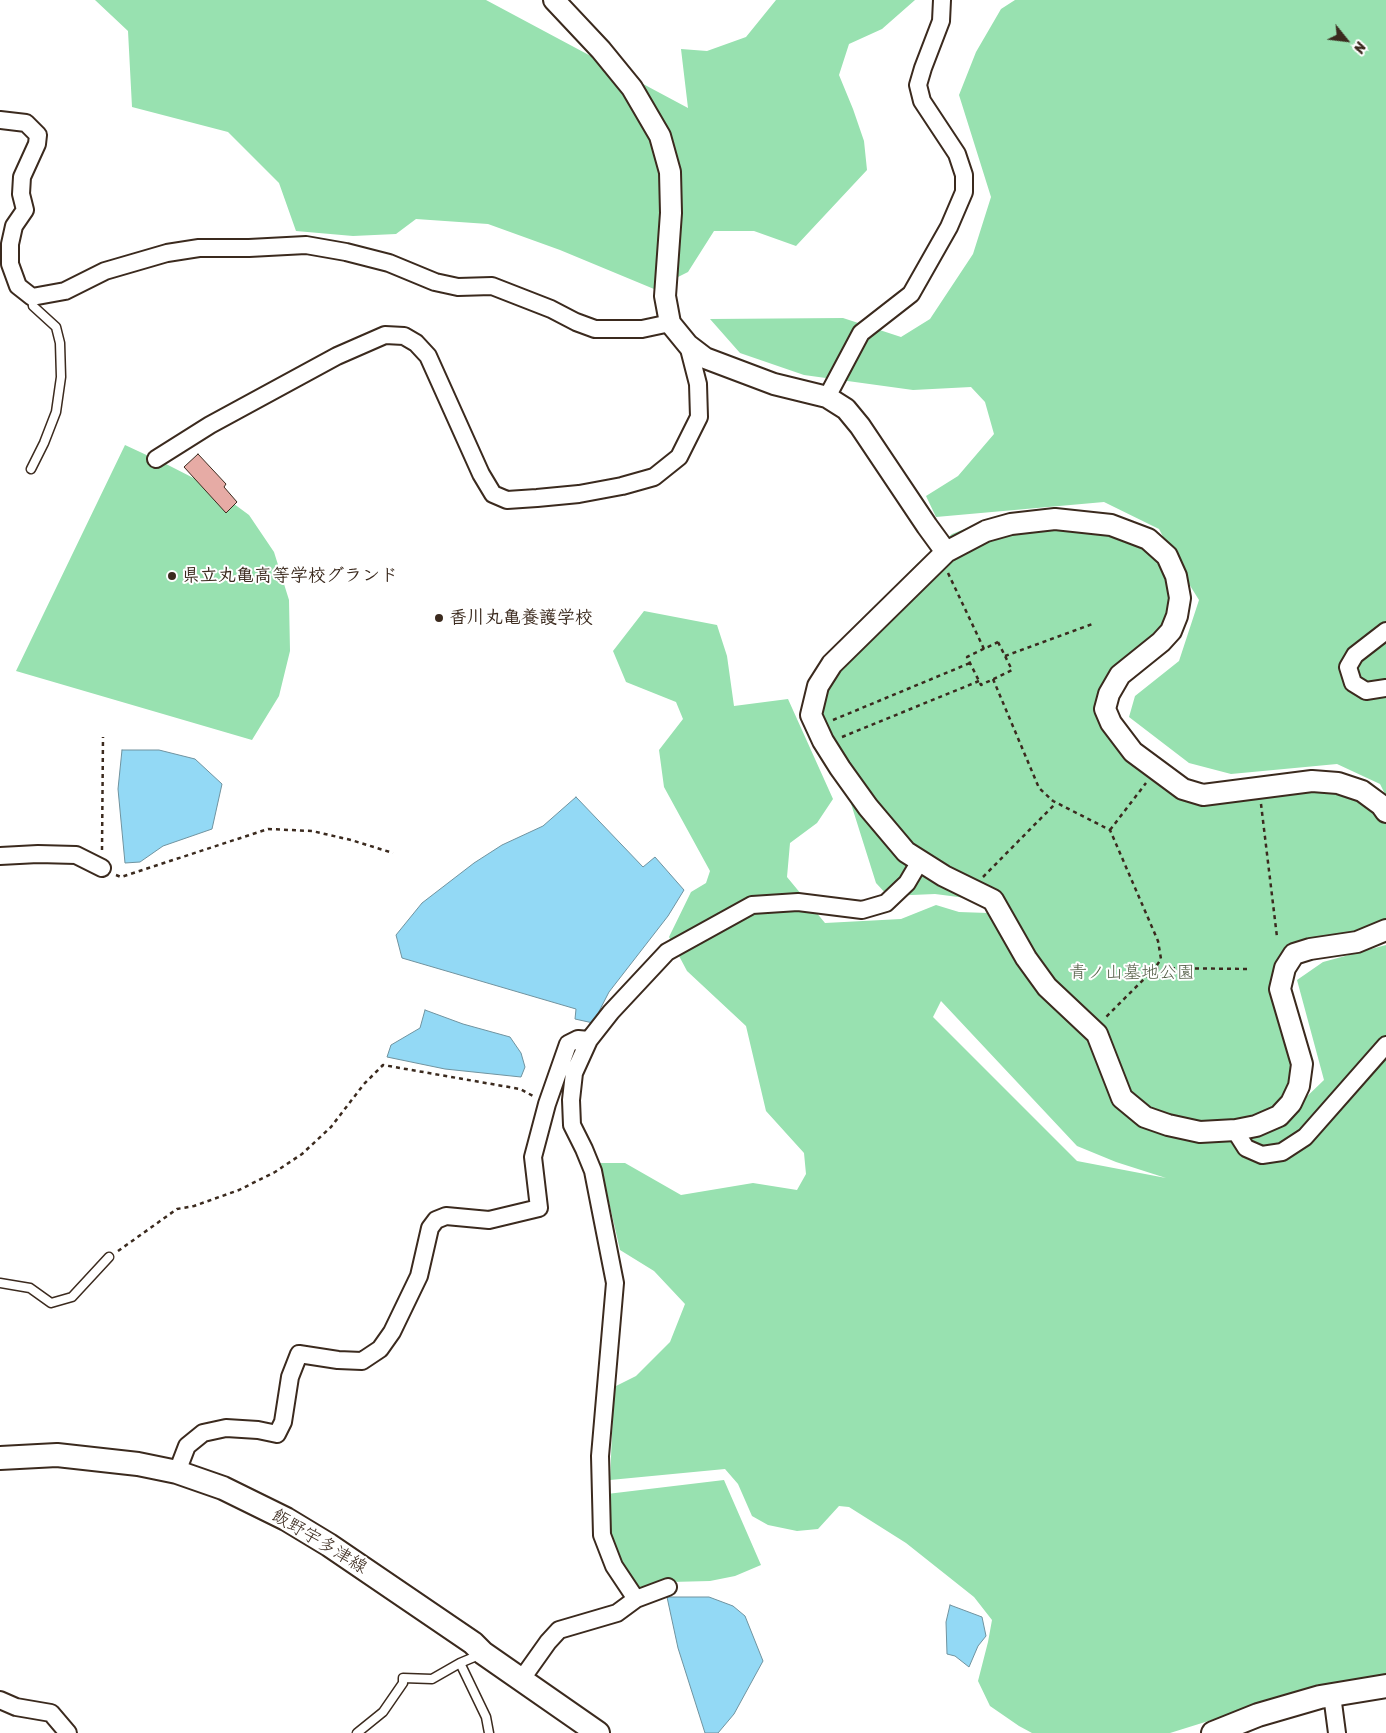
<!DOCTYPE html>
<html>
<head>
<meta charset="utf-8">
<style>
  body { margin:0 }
  #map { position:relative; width:1386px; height:1733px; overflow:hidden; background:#fff; font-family:Sriracha,sans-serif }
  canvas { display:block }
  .north { position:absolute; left:1321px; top:15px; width:50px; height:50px; -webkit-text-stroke:4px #fff; paint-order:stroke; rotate:119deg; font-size:14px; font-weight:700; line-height:20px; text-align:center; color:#3b2a1e }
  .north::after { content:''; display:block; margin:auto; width:18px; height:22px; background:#3b2a1e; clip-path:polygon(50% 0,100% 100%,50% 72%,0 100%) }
</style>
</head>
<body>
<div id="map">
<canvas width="1386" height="1733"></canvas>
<div class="north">N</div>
</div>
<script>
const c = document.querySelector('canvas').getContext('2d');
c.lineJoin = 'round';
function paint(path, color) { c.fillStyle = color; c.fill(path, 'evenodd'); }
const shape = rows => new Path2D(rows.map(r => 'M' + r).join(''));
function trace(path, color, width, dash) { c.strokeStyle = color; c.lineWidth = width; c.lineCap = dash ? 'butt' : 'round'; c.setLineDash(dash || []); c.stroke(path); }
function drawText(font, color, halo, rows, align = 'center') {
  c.font = font + ' Sriracha,"Klee One",sans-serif'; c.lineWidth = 4; c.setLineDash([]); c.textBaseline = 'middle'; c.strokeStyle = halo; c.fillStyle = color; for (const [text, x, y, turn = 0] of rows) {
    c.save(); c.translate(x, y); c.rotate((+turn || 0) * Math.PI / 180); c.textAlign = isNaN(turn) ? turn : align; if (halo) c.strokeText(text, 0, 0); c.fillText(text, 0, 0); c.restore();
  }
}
const green = shape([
  [95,0,486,0,688,108,681,49,707,51,746,37,776,0,915,0,882,29,849,44,839,75,853,109,864,141,867,170,796,246,754,231,714,231,688,272,654,289,560,250,488,224,416,219,396,234,353,236,296,231,279,183,228,132,132,107,128,31],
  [1015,0,1386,0,1386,796,1380,784,1337,764,1231,774,1189,763,1129,717,1135,696,1179,661,1199,600,1184,576,1179,634,1170,648,1124,682,1113,708,1134,742,1192,785,1218,788,1315,772,1386,803,1386,939,1378,945,1334,953,1295,964,1288,978,1299,1104,1324,1080,1297,980,1323,962,1386,945,1386,1676,1311,1689,1170,1733,1032,1733,1019,1726,990,1706,978,1681,988,1642,992,1620,974,1597,906,1543,849,1507,839,1506,818,1529,797,1531,768,1525,752,1516,738,1484,725,1469,610,1480,614,1387,636,1376,670,1342,685,1304,654,1271,620,1250,600,1163,625,1163,681,1195,753,1183,797,1190,806,1174,804,1153,766,1111,746,1026,687,971,669,937,691,892,706,883,710,871,664,787,659,750,683,719,676,702,626,682,613,651,644,611,717,625,727,656,734,706,788,699,833,799,817,823,790,843,787,877,825,923,901,919,936,905,959,912,988,913,984,905,974,899,935,894,888,896,876,883,847,791,806,706,878,606,917,564,952,534,985,521,1038,510,1088,514,1171,552,1159,529,1104,502,936,517,926,496,958,476,994,434,985,402,971,387,913,390,804,375,740,353,710,319,843,318,901,337,930,319,973,254,991,197,959,95,976,52,1001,9],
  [941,1001,1077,1146,1116,1162,1166,1178,1077,1161,933,1017],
  [125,445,168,465,211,487,249,515,274,552,289,600,290,651,279,696,252,740,16,671],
  [724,1480,761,1565,735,1576,710,1581,671,1582,639,1591,618,1560,608,1535,607,1494]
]);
const water = shape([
  [122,750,159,750,195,759,222,784,212,829,163,846,140,862,125,863,118,789,122,750],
  [576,797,643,867,655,857,684,890,668,916,609,992,593,1023,575,1019,576,1009,402,958,396,935,422,903,474,863,502,845,543,826,576,797],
  [425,1010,463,1024,510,1037,521,1053,525,1067,521,1077,445,1069,387,1057,391,1045,420,1028,425,1010],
  [667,1597,709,1597,733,1606,745,1616,763,1661,734,1714,718,1733,705,1733,678,1648,667,1597],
  [950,1605,982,1617,986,1636,978,1646,969,1667,955,1656,947,1654,946,1622,950,1605]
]);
const building = shape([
  [198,454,226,484,224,487,237,502,226,513,184,467,198,454]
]);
const path = shape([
  [948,573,984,649],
  [998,642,1012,670,981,685,967,657,998,642],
  [1005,656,1095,623],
  [993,679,1039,788,1053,801,1110,830,1158,941,1161,959,1155,968,1104,1019],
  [833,720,970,663],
  [842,737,979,681],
  [1261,804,1277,937],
  [1110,830,1146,783],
  [102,850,103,737],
  [116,875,121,877,268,829,312,831,351,840,393,853],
  [983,877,1056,803],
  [1155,968,1251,969],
  [118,1251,177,1209,194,1206,239,1190,275,1172,302,1154,331,1127,364,1084,383,1065,520,1089,535,1097]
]);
const service = shape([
  [31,469,44,443,56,412,61,377,60,343,56,327,33,306,32,297],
  [0,1283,30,1288,51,1303,72,1297,109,1257],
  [460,1663,486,1717,489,1733],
  [357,1733,383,1712,403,1683,403,1678,432,1679,460,1663,479,1655]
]);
const minor = shape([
  [0,120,26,123,38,135,37,144,22,177,21,194,25,210,14,226,10,244,10,264,18,286,32,297,65,291,105,271,167,253,199,248,249,248,306,245,346,252,389,263,435,282,458,287,492,286,551,309,576,322,595,329,642,329,670,323],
  [827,397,861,333,911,294,949,227,964,192,964,175,957,154,922,101,918,85,923,68,941,21,942,0],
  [156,459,210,425,337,356,385,335,404,336,416,343,428,356,481,474,493,494,507,500,537,498,579,494,622,486,654,477,679,457,699,417,698,384,688,345],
  [1386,631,1355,655,1348,667,1353,683,1366,691,1386,688],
  [0,856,38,854,76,855,102,868],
  [1236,1130,1239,1137,1246,1148,1262,1155,1282,1152,1305,1137,1386,1045],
  [177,1472,187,1446,203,1433,226,1428,258,1430,277,1434,283,1422,290,1377,299,1354,338,1360,362,1361,380,1349,392,1332,419,1276,430,1228,436,1220,446,1216,489,1220,539,1208,533,1157,547,1104,568,1044,578,1039,589,1040],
  [636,1599,614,1566,602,1535,600,1456,615,1283,593,1171,584,1149,572,1125,571,1100,574,1073,589,1040,611,1012,667,952,752,905,798,902,862,910,886,903,907,883,920,861],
  [521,1680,548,1642,559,1630,617,1613,636,1599,668,1587],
  [1332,1695,1337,1733],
  [0,1700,16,1707,51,1713,68,1733]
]);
const tertiary = shape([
  [554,0,601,50,632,88,660,136,670,172,671,213,665,296,670,323,688,345,705,358,774,384,827,397,846,409,860,426,927,526,946,552],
  [1386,812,1381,805,1362,791,1338,783,1312,781,1203,795,1183,789,1133,752,1111,723,1105,709,1109,694,1120,675,1161,642,1171,631,1177,616,1180,598,1176,576,1167,556,1148,539,1111,525,1055,519,1011,524,986,531,946,552,832,664,818,686,811,715,823,741,840,768,868,807,906,852,944,876,993,900,1026,958,1047,987,1097,1034,1122,1098,1145,1117,1168,1125,1200,1132,1236,1130,1256,1126,1279,1116,1291,1103,1299,1086,1302,1064,1280,989,1285,968,1294,954,1310,949,1357,942,1386,930]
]);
const secondary = shape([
  [0,1458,57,1455,138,1464,177,1472,223,1488,286,1519,329,1545,473,1643,483,1653,598,1733],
  [1213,1733,1258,1715,1320,1697,1386,1686]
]);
const markers = [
  [172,576,5,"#3b2a1e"],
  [439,618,5,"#3b2a1e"]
];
const poiNames = [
  ["県立丸亀高等学校グランド",182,576],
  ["香川丸亀養護学校",449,618]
];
const parkNames = [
  ["青ノ山墓地公園",1132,973]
];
const streetNames = [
  ["飯野宇多津線",319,1542,31]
];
paint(green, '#98e1b0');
paint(water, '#93d9f5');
trace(water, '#70939f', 1);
paint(building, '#e6aba5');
trace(building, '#3b2a1e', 1);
trace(service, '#3b2a1e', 11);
trace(minor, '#3b2a1e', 20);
trace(tertiary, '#3b2a1e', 24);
trace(secondary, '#3b2a1e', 26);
trace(path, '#3b2a1e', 2.5, [4, 4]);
trace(service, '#fff', 8);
trace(minor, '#fff', 16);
trace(tertiary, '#fff', 20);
trace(secondary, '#fff', 22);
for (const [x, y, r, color] of markers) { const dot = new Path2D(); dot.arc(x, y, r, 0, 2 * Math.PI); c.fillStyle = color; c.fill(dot); trace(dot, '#fff', 2); }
drawText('bold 18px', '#3b2a1e', '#fff', poiNames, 'left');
drawText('18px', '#57614a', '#fff', parkNames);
drawText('18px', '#3b2a1e', '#fff', streetNames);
</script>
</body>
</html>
